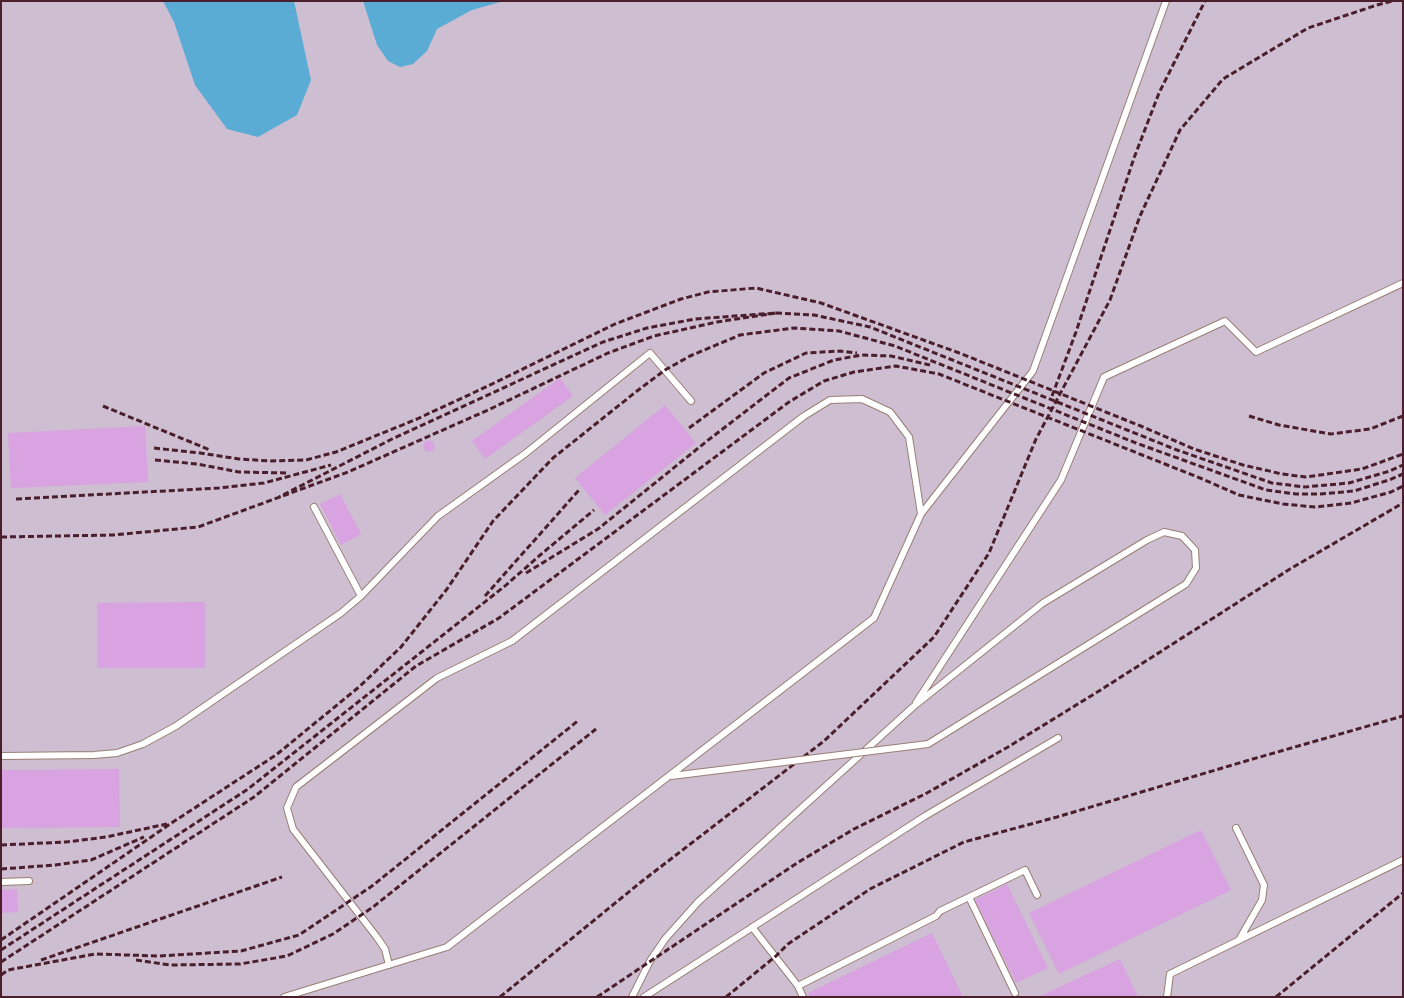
<!DOCTYPE html>
<html>
<head>
<meta charset="utf-8">
<style>
  body { margin:0 }
  #map { position:relative; width:1404px; height:998px; overflow:hidden; background:#e6dfbb; font-family:"Balsamiq Sans",sans-serif }
  canvas { display:block }
  .frame { position:absolute; inset:0; border:2px solid #4a1f2b; pointer-events:none }
</style>
</head>
<body>
<div id="map">
<canvas width="1404" height="998"></canvas>
<div class="frame"></div>
</div>
<script>
const c = document.querySelector('canvas').getContext('2d');
c.lineJoin = 'round';
function paint(path, color) { c.fillStyle = color; c.fill(path, 'evenodd'); }
const shape = rows => new Path2D(rows.map(r => 'M' + r).join(''));
function trace(path, color, width, dash) { c.strokeStyle = color; c.lineWidth = width; c.lineCap = dash ? 'butt' : 'round'; c.setLineDash(dash || []); c.stroke(path); }
const industrial = shape([
  [1,1,1403,1,1403,997,1,997]
]);
const water = shape([
  [163,1,294,1,311,80,297,115,258,137,227,129,195,85,174,22],
  [363,1,504,1,472,10,437,29,427,51,413,64,400,67,388,61,377,45]
]);
const building = shape([
  [560,378,573,396,485,459,472,441],
  [665,405,696,443,605,515,575,478],
  [145,426,148,482,11,488,8,433],
  '423.5 446a5.5 5.5 0 1 1 11 0a5.5 5.5 0 1 1-11 0Z',
  [340,494,361,534,341,545,320,504],
  [205,602,205,668,97,668,97,603],
  [119,769,120,827,1,828,1,770],
  [1201,830,1231,890,1059,974,1029,913],
  [1007,884,1048,968,1016,983,975,900],
  [17,889,18,912,1,913,1,890],
  [932,933,963,997,810,997,808,993],
  [1120,959,1138,997,1038,997]
]);
const lane = shape([
  [314,507,361,596],
  [916,703,1061,480,1104,377,1225,321,1256,352,1403,283],
  [1,756,94,755,117,753,143,744,176,726,341,613,361,596,438,516,526,453,650,353,691,401],
  [671,776,736,768],
  [1236,828,1264,885,1262,900,1239,940],
  [1,882,29,881],
  [969,897,1015,993],
  [752,927,798,986,803,997],
  [389,965,385,949,376,936,293,829,287,808,296,787,437,678,512,641,804,416,830,400,862,399,890,412,909,437,921,514],
  [798,986,936,916,940,911,1025,870,1037,895],
  [284,997,447,947,874,618,921,514,1033,371,1166,1],
  [632,997,650,961,665,939,698,902,913,707,1043,603,1147,540,1164,532,1182,536,1195,550,1196,568,1186,584,928,744,896,748],
  [644,997,925,816,1058,738],
  [1167,997,1170,974,1403,860]
]);
const rail = shape([
  [776,313,814,315,870,327,1177,450,1272,483,1305,487,1349,483,1390,471,1403,465],
  [1052,396,1076,332,1134,158,1159,93,1205,1],
  [103,406,210,450],
  [1249,416,1279,425,1331,434,1370,429,1403,416],
  [689,428,764,373,806,353,840,351,857,353],
  [154,448,200,453,239,459,270,461,306,460,336,452,417,419,488,386,615,324,681,299,708,292,756,288,821,303,962,354,1143,427,1194,449,1243,465,1282,474,1306,477,1362,469,1403,454],
  [155,460,197,464,239,472,288,473],
  [16,499,219,488,264,483,331,465],
  [1,537,113,535,198,527,348,472,488,410,608,353,654,336,717,322,776,313,695,319,647,328,603,342,392,439,279,497],
  [526,573,598,529,707,441,789,378,834,360,862,355,891,356,930,365],
  [485,596,579,490],
  [1,845,66,842,106,837,167,824],
  [1,869,55,865,91,860,144,837],
  [1,940,173,822,276,755,359,687,401,647,447,589,493,521,553,458,637,391,665,370,690,356,740,335,794,328,839,331,895,346,1136,443,1266,490,1296,494,1320,494,1354,491,1389,480,1403,474],
  [1,950,248,789,505,586,539,556,594,510],
  [41,960,282,877],
  [136,960,170,965,240,964,287,956,333,934,373,907,596,729],
  [1,962,254,797,416,666,499,618,789,402,824,381,854,372,896,366,939,374,1200,478,1239,495,1283,504,1315,507,1351,503,1391,492,1403,486],
  [1,975,8,970,95,954,159,956,241,951,299,935,372,886,579,720],
  [500,997,641,882,824,741,934,637,989,553,1036,439,1110,300,1140,216,1180,130,1223,79,1308,28,1377,5,1393,1],
  [597,997,797,863,854,829,927,793,1008,747,1099,691,1290,569,1403,503],
  [726,997,776,956,788,944,870,889,964,842,1057,817,1246,761,1403,716],
  [1276,997,1403,893]
]);
const laneBridge = shape([
  [736,768,896,748]
]);
paint(industrial, '#cebed1');
paint(water, '#5bacd5');
paint(building, '#d9a2e1');
trace(lane, '#987f73', 8);
trace(lane, '#fff', 6);
trace(rail, '#4a1f2b', 3, [6, 3]);
trace(laneBridge, '#987f73', 8, []);
trace(laneBridge, '#fff', 6);
</script>
</body>
</html>
